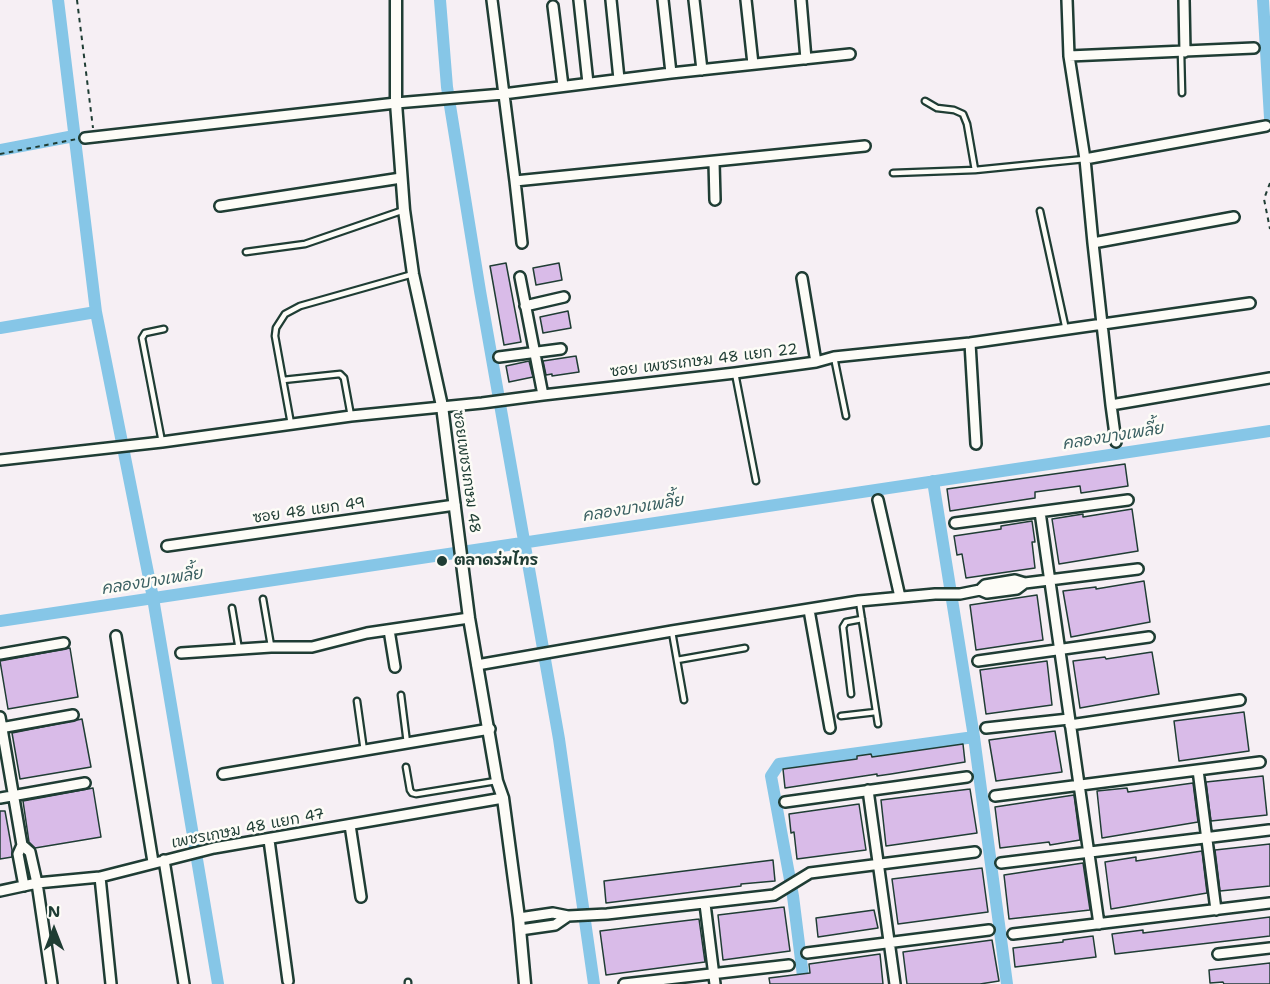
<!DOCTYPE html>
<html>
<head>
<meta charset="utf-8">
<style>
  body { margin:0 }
  #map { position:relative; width:1270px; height:984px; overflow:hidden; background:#f6eff4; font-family:"Shantell Sans",sans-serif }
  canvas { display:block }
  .north { position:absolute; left:24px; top:900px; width:60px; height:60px; -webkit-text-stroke:4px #fdfcf7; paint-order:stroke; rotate:0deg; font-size:16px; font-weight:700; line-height:24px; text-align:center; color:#1f3d34 }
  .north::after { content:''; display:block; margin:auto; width:21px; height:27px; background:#1f3d34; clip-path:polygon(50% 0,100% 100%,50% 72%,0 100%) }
</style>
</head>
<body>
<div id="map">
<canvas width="1270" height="984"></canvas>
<div class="north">N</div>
</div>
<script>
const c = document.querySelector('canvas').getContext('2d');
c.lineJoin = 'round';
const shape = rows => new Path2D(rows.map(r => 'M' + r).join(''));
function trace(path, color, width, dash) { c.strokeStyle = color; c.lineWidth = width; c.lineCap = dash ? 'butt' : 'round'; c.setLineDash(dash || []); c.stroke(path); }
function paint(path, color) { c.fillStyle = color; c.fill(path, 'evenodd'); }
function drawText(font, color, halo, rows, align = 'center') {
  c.font = font + ' "Shantell Sans","Playpen Sans Thai",sans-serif'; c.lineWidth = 5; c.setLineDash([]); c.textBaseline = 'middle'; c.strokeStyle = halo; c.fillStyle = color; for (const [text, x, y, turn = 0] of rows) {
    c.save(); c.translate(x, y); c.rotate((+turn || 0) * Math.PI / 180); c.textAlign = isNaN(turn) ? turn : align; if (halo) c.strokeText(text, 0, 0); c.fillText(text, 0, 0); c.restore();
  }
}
const canal = shape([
  [58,0,96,312,153,598,218,984],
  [440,0,447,87,480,291,559,739,594,984],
  [1263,0,1270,118],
  [0,150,74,136],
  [0,328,96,312],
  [933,481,974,737,1007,984],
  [0,621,1270,431],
  [804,984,793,896,771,776,779,764,974,737]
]);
const building = shape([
  [506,263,521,342,504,345,490,266,506,263],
  [559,263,562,280,536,285,533,268,559,263],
  [568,311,571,328,543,333,540,317,568,311],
  [576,356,579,372,552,376,552,374,546,375,543,361,576,356],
  [529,361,533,377,509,382,506,366,529,361],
  [1125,464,1128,486,1081,493,1080,486,1035,492,1035,498,950,511,947,489,1125,464],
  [1132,509,1138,551,1059,564,1052,519,1083,514,1083,517,1132,509],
  [1032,521,1035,542,1032,542,1035,568,966,578,962,554,957,555,954,536,1001,529,1001,526,1032,521],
  [1144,581,1150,622,1071,637,1063,591,1096,587,1096,589,1144,581],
  [1037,595,1043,640,976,650,970,605,1037,595],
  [70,648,78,697,8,709,0,661,70,648],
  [1152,652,1159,694,1080,708,1073,661,1105,657,1106,659,1152,652],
  [1047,661,1052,705,986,714,980,670,1047,661],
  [1244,712,1249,751,1179,761,1174,721,1244,712],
  [82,719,91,767,20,779,12,733,82,719],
  [1055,731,1062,772,996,781,989,740,1055,731],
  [963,744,965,762,891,774,877,776,877,774,785,788,783,769,857,759,857,756,871,754,872,757,963,744],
  [1263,776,1267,815,1211,821,1206,782,1263,776],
  [1193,783,1198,822,1102,838,1097,791,1127,788,1128,792,1193,783],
  [93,788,101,837,35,848,29,842,23,801,93,788],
  [970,789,977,833,886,846,881,800,970,789],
  [1074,795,1080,840,1050,845,1049,842,1000,848,995,807,1074,795],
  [859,804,866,850,797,859,794,832,791,833,789,814,859,804],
  [0,811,5,811,12,850,12,857,0,859,0,811],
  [1270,844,1270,886,1220,891,1215,850,1270,844],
  [1202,851,1207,893,1111,909,1105,862,1136,857,1136,861,1202,851],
  [773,860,775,881,741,884,741,886,606,903,604,881,773,860],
  [1083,863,1090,910,1009,919,1004,875,1083,863],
  [982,868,988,912,898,924,892,879,982,868],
  [784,907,790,951,723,960,718,915,784,907],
  [874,910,878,928,818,937,816,918,874,910],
  [1270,917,1270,936,1115,954,1112,934,1143,930,1143,933,1270,917],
  [699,919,705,962,606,975,600,931,699,919],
  [1093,936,1096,957,1015,967,1013,948,1063,942,1063,940,1093,936],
  [992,940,999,981,980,984,907,984,903,952,992,940],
  [880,954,883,984,770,984,769,978,810,973,809,964,880,954],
  [1270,963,1270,984,1224,984,1223,982,1210,983,1209,970,1270,963]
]);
const path = shape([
  [77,0,93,128],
  [0,154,77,139],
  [1270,183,1264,199,1270,229]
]);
const service = shape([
  [1181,52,1182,93],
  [925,101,937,108,954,110,963,114,967,124,975,170],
  [893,173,975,170,1085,159],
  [1040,211,1066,330],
  [246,252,305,244,404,210],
  [834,357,846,416],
  [735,373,756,481],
  [283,380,340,374,344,378,351,416],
  [291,424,275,336,276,328,285,314,300,306,413,274],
  [162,442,142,338,145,333,164,329],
  [263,599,271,646],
  [859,601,878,724],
  [232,608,239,650],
  [672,632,684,700],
  [677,660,745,648],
  [851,694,843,627,846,622,862,619],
  [401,695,407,743],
  [357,701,364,751],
  [841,716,876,712],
  [406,767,410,790,412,793,416,794,496,781],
  [408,982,408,984]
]);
const minor = shape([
  [492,0,515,181,865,146],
  [579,0,588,83],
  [611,0,619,79],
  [663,0,671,73],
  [694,0,702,70],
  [746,0,753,64],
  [801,0,806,59],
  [1067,0,1069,56],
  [1184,0,1185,52],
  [553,6,563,86],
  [85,138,396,103,503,94,671,73,850,54],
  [1085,159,1069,56,1254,48],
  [714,162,715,200],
  [515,181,522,243],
  [220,206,401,178],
  [1234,217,1093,243,1111,405,1270,378],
  [1093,243,1085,159,1266,126],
  [520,277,543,395],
  [802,278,816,362],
  [525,306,564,297],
  [970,343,976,444],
  [499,357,561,349],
  [1111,405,1116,442],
  [0,460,162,442,351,416,482,403,543,395,735,373,816,362,834,357,970,343,1250,303],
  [878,500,900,597],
  [1040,512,1099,924],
  [955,523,1128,500],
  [167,546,455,505],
  [980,590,987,593,1017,589,1025,583],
  [809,610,830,728],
  [389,630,395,667],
  [116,636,153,862],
  [181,653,271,647,312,647,367,633,469,618],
  [0,654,64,643],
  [978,661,1149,637],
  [477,665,672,631,859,601,935,594,960,594,980,590,985,585,1015,580,1025,583,1138,569],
  [0,717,22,845,18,854,24,886],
  [1070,725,1240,700],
  [0,728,73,715],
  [986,728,1069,719],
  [1198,770,1216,910],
  [223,774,490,729],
  [868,790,895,984],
  [995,796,1260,762],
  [0,798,85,783],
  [785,802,967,777],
  [350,825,361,897],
  [269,840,288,981],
  [22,845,30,852,37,883,52,984],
  [164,860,184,984],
  [1001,863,1269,830],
  [100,877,111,984],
  [0,891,37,883,100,877,214,848,503,798],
  [705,904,715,984],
  [519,918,553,913,568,916,607,914,774,895,810,873,975,852],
  [520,930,555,925,568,916],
  [1013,934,1270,903],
  [807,953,989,930],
  [1218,954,1270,948],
  [624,984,789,965]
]);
const tertiary = shape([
  [396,0,396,103,404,210,413,274,442,406,469,618,497,781,503,798,519,918,525,984]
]);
const markers = [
  [442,561,6,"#1f3d34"]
];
const streetNames = [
  ["ซอย เพชรเกษม 48 แยก 22",704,361,-7],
  ["ซอยเพชรเกษม 48",466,472,82],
  ["ซอย 48 แยก 49",309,511,-8],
  ["เพชรเกษม 48 แยก 47",248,829,-11]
];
const poiNames = [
  ["ตลาดร่มไทร",454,561]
];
const waterNames = [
  ["คลองบางเพลี้ย",1113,437,-9],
  ["คลองบางเพลี้ย",633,509,-9],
  ["คลองบางเพลี้ย",152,582,-9]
];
trace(canal, '#86c6e7', 12);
paint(building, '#d9bbe8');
trace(building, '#1f3d34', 1.5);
trace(service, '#1f3d34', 9);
trace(minor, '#1f3d34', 14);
trace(tertiary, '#1f3d34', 15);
trace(path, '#1f3d34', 2, [4.5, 4.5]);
trace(service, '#fdfcf7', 4.5);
trace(minor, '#fdfcf7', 9);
trace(tertiary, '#fdfcf7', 10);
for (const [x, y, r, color] of markers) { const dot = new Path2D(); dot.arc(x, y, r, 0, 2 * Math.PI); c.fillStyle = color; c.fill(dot); trace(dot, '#fdfcf7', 2); }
drawText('15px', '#1f3d34', '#fdfcf7', streetNames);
drawText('bold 15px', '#1f3d34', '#fdfcf7', poiNames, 'left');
drawText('italic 16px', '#395f61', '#fdfcf7', waterNames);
</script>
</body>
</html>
